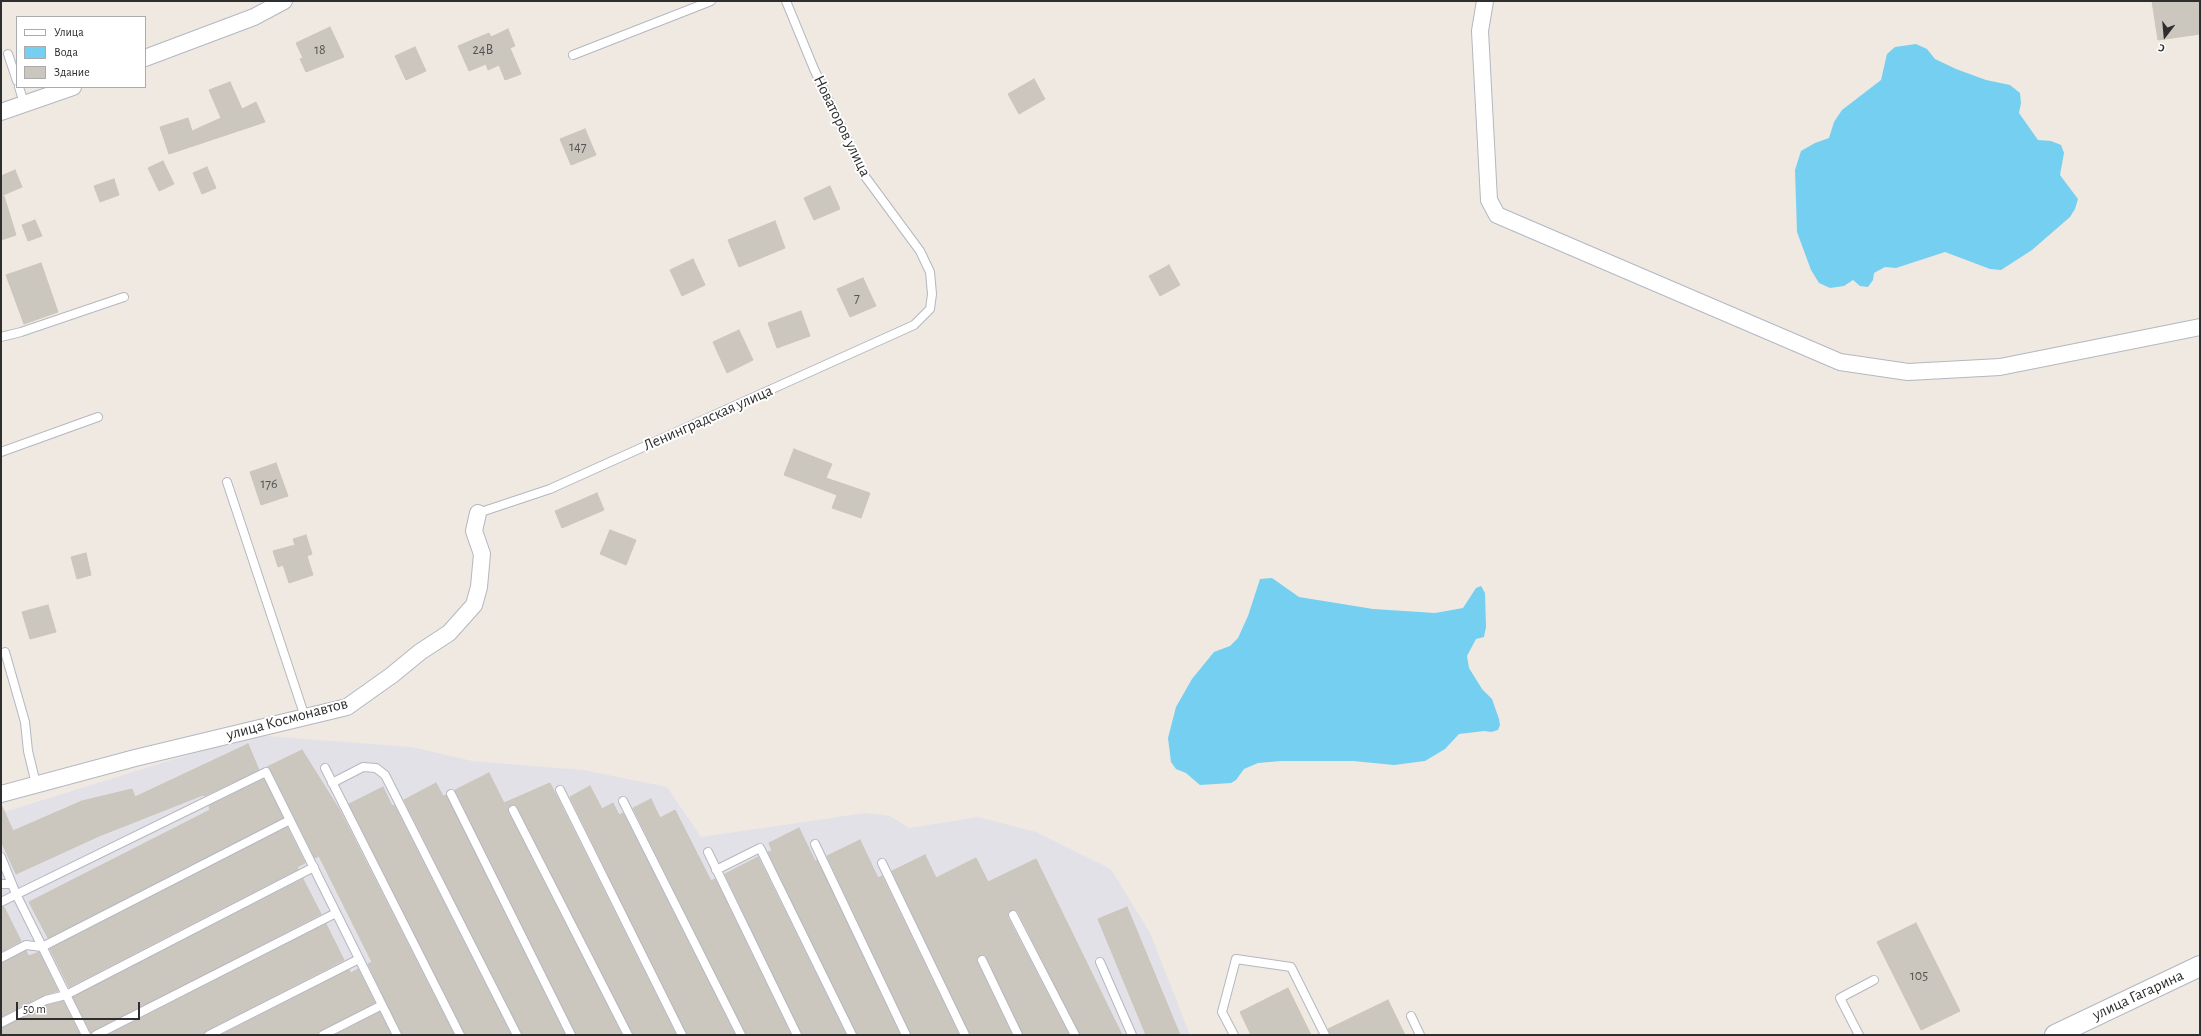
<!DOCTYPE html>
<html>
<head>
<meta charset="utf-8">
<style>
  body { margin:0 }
  #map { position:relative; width:2201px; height:1036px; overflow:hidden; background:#efe9e1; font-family:"Alegreya Sans",sans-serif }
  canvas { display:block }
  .frame { position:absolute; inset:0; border:2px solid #2e2e2e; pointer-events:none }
  .legend { position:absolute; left:16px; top:16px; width:130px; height:72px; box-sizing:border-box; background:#fff; border:1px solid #ababab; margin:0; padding:5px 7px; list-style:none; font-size:12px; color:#2e2e2e }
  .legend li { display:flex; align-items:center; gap:8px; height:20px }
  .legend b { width:20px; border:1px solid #ababab }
  .north { position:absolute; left:2145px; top:16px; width:40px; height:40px; -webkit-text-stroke:3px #fff; paint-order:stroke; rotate:196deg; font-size:11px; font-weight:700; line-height:16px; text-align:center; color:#2e2e2e }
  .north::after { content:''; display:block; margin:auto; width:14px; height:18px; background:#2e2e2e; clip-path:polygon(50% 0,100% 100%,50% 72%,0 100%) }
  .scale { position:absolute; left:16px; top:1002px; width:124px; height:18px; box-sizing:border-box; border:2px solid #2e2e2e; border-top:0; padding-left:5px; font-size:12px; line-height:14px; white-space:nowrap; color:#2e2e2e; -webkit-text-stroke:3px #fff; paint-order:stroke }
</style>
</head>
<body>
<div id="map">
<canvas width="2201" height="1036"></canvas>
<div class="frame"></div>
<ul class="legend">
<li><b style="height:5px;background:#fff"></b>Улица</li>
<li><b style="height:11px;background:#75cff0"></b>Вода</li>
<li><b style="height:11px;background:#cbc7bf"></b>Здание</li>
</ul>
<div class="north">С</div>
<div class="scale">50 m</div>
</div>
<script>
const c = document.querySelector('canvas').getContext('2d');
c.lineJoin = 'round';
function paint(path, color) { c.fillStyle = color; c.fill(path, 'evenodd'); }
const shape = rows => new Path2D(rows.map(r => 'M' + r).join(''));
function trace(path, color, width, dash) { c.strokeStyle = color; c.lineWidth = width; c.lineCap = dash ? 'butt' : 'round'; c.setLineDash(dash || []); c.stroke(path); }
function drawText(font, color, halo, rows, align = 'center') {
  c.font = font + ' "Alegreya Sans",sans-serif'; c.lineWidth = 4; c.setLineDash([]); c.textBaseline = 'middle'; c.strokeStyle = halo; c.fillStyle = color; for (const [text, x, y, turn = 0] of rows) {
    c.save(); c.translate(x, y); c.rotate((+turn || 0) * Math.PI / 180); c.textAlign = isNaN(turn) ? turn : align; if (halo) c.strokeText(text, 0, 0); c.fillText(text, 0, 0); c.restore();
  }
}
const industrial = shape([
  [252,735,412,747,472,761,583,770,667,787,701,837,865,813,890,816,909,828,978,817,1036,832,1111,869,1150,933,1190,1035,1,1035,1,813]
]);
const water = shape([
  [1916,44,1927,49,1935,59,1956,69,1986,80,2010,85,2020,93,2021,103,2019,113,2038,140,2051,141,2061,145,2064,153,2060,175,2078,199,2075,209,2070,217,2032,250,2001,270,1990,269,1945,252,1896,268,1885,267,1874,273,1873,280,1868,287,1860,286,1853,280,1844,286,1830,288,1819,283,1811,270,1797,232,1795,170,1801,151,1815,143,1829,138,1834,122,1842,110,1881,80,1887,54,1895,47],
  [1272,578,1299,597,1373,609,1435,613,1463,608,1476,588,1481,586,1485,593,1486,627,1484,637,1476,639,1467,656,1469,668,1482,689,1492,699,1499,719,1500,725,1498,730,1491,732,1484,731,1459,734,1445,749,1425,761,1394,765,1353,761,1281,761,1258,763,1244,769,1236,780,1231,783,1200,785,1186,773,1176,769,1171,762,1168,738,1176,707,1192,679,1214,652,1230,646,1238,638,1248,616,1260,579]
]);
const building = shape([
  [2152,1,2200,1,2200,34,2158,40,2152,1],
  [330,27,344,57,306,72,300,59,303,58,296,43,330,27],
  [508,29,515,46,510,48,521,74,505,80,499,65,488,70,486,64,469,71,458,46,489,33,491,37,508,29],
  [415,47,426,71,406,80,395,56,415,47],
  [1034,79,1045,99,1019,114,1008,94,1034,79],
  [230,82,242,109,256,102,265,122,169,154,160,127,188,118,192,131,221,118,209,90,230,82],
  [585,129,596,155,571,165,560,139,585,129],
  [163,161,174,184,159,191,148,168,163,161],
  [207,167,216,188,202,194,193,173,207,167],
  [15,170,22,187,1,196,1,176,15,170],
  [114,179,119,195,100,202,94,186,114,179],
  [830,186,840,209,814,220,804,198,830,186],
  [1,196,4,196,16,235,1,240,1,196],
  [35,220,42,236,28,241,22,225,35,220],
  [775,221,785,248,739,267,728,240,775,221],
  [693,259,705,285,682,296,670,270,693,259],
  [41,263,58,312,24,324,6,275,41,263],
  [1169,265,1180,285,1160,296,1149,276,1169,265],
  [863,278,876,306,850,317,837,289,863,278],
  [801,311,810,336,777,348,768,323,801,311],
  [739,330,753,360,727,373,713,342,739,330],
  [794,449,832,464,826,478,870,493,861,518,832,508,837,495,784,475,794,449],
  [276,463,288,496,261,505,250,472,276,463],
  [597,493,604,510,562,528,555,511,597,493],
  [610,530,636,540,626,565,600,554,610,530],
  [306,535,312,554,307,556,313,575,289,583,283,565,278,567,273,551,295,545,293,539,306,535],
  [86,553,91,575,77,579,71,557,86,553],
  [48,605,56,632,30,639,22,612,48,605],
  [248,744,259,770,204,796,203,795,99,836,16,874,1,841,1,804,13,831,82,801,132,789,135,797,248,744],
  [302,750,339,809,454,1035,402,1035,368,964,372,962,319,856,315,858,271,770,267,767,302,750],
  [489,773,504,803,550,783,676,1035,633,1035,518,808,511,805,508,807,508,812,622,1035,576,1035,455,790,489,773],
  [264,779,283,818,48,938,29,902,210,810,209,806,264,779],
  [436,783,443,796,446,795,565,1035,522,1035,404,800,436,783],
  [590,786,602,809,613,803,619,815,623,813,735,1035,687,1035,570,797,590,786],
  [383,787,392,806,394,805,511,1035,465,1035,349,804,383,787],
  [651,799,660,818,675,810,711,881,715,879,791,1035,746,1035,633,808,651,799],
  [287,827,305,863,297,867,298,869,69,987,50,949,287,827],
  [799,828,815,861,817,860,900,1035,857,1035,768,852,772,851,769,843,799,828],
  [860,840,878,878,882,876,959,1035,911,1035,827,856,860,840],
  [925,855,936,878,976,858,988,882,1036,859,1122,1035,1080,1035,1018,912,1013,910,1008,912,1008,918,1069,1035,1023,1035,987,958,982,955,977,957,977,962,1012,1035,970,1035,892,871,925,855],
  [758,857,846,1035,802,1035,725,874,758,857],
  [303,879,321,914,91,1033,73,997,303,879],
  [1,907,4,907,21,941,1,952,1,907],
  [1127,907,1180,1035,1146,1035,1098,919,1127,907],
  [1916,923,1960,1011,1921,1030,1877,942,1916,923],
  [326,924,344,960,207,1030,204,1035,108,1035,326,924],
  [26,951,29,956,39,952,58,991,44,995,1,1017,1,963,26,951],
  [358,969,375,1003,321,1030,318,1035,221,1035,349,970,351,973,358,969],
  [1288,988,1311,1035,1251,1035,1240,1012,1288,988],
  [1388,1000,1405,1035,1330,1035,1328,1029,1388,1000],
  [63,1001,80,1035,1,1035,1,1028,48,1005,63,1001],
  [380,1012,391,1035,335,1035,380,1012]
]);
const service = shape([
  [8,54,17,81],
  [573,55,711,1],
  [19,87,24,103],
  [1,337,21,332,124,297],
  [1,452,98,417],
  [227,482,305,717],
  [478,513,550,489,914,325,930,309,932,294,930,272,920,251,864,175,814,69,786,1],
  [5,652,25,722,28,751,36,784],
  [325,768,460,1035],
  [332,783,363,767,376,768,385,775,517,1035],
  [560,790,682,1035],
  [451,794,571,1035],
  [623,801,741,1035],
  [513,810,628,1035],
  [815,844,906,1035],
  [708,852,797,1035],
  [1,857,16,894,86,1035],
  [882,863,965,1035],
  [716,870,760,848,852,1035],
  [1,884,12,884],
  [1,902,266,772,397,1035],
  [1013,915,1075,1035],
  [1,958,26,945,42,947,290,820],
  [982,960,1018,1035],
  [1100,962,1132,1035],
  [1411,1016,1420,1035],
  [1,1023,46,1000,66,995,314,867],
  [96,1035,336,913],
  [209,1035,359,959],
  [323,1035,382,1005],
  [1234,1035,1222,1012,1236,959,1291,967,1325,1035],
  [1859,1035,1840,998,1874,980]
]);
const minor = shape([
  [1485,1,1480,31,1489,200,1497,215,1840,362,1908,372,2000,367,2200,327],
  [145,58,254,17,284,1],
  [1,112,73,87],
  [1,794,135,758,347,707,392,675,420,652,449,633,474,605,479,587,482,554,474,531,478,513]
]);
const tertiary = shape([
  [2055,1035,2200,966]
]);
const numberNames = [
  ["18",320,50],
  ["24В",483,50],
  ["147",578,147],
  ["7",857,298],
  ["176",269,484],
  ["105",1919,976]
];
const streetNames = [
  ["Новаторов улица",842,126,64],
  ["Ленинградская улица",708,418,-24],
  ["улица Космонавтов",287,719,-15],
  ["улица Гагарина",2138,995,-25]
];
paint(industrial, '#e3e1e8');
paint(water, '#75cff0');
paint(building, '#cbc7bf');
trace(building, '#cbc5ba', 1);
trace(service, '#b4b7c1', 10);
trace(minor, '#b4b7c1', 18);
trace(tertiary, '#b4b7c1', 22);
trace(service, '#fff', 8);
trace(minor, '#fff', 16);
trace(tertiary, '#fff', 20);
drawText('14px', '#555452', null, numberNames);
drawText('16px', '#2e2e2e', '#fff', streetNames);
</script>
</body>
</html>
